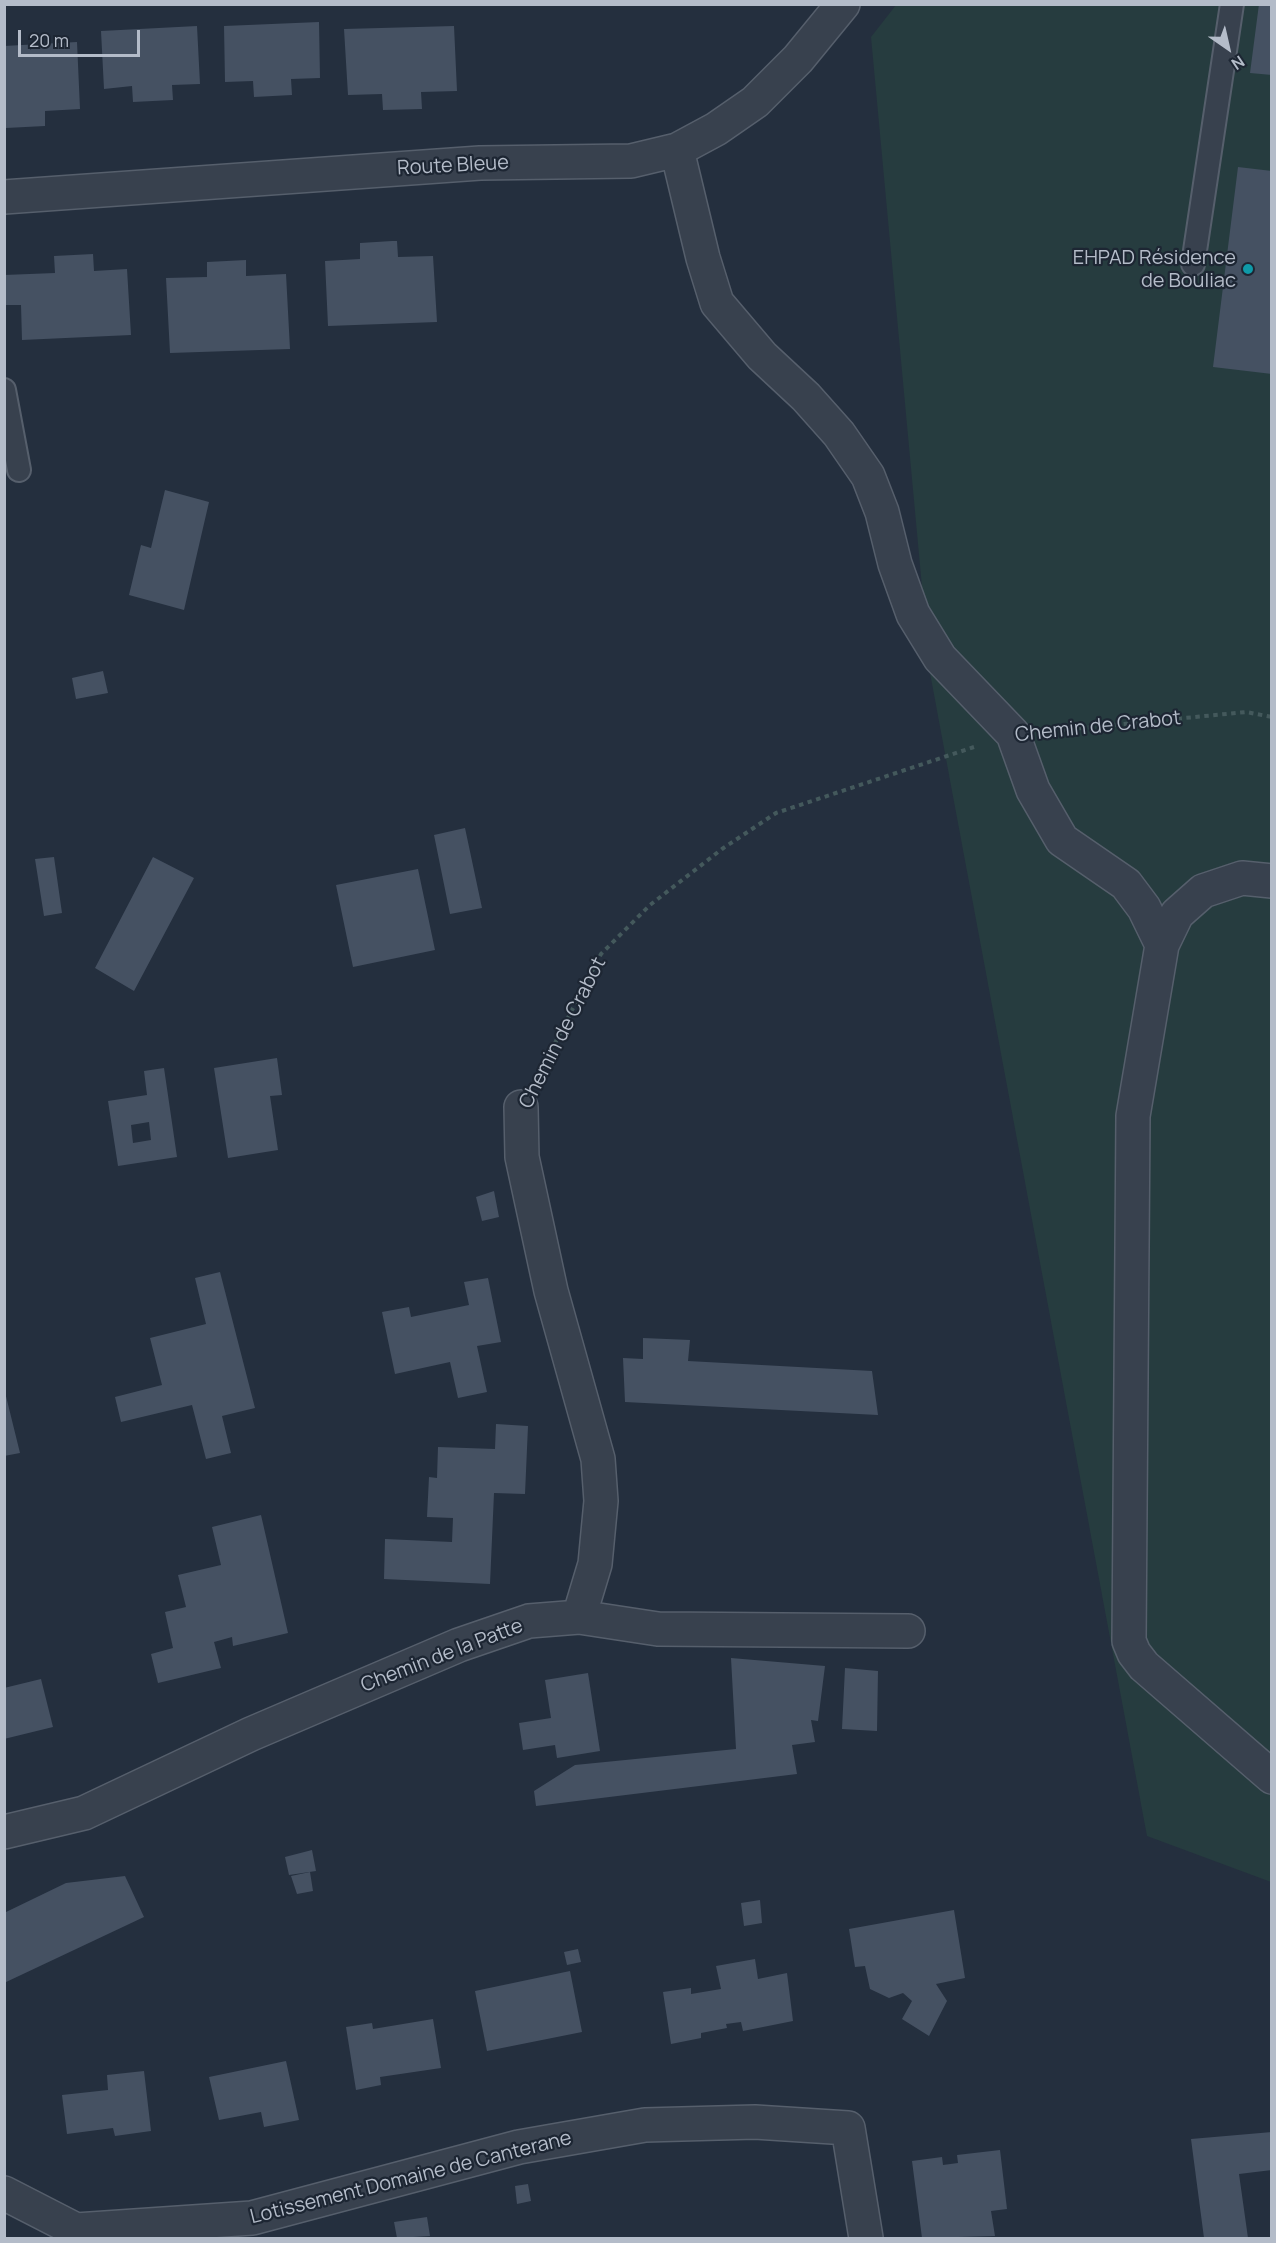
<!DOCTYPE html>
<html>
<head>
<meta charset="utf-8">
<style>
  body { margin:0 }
  #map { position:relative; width:1276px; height:2243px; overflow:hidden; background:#242f3e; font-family:Manrope,sans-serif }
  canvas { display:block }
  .frame { position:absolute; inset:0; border:6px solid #b4bcc9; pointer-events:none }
  .north { position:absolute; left:1198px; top:18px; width:60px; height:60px; -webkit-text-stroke:4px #1d2633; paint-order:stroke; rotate:146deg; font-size:16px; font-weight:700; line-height:24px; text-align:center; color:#b4bcc9 }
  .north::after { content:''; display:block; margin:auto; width:21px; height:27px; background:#b4bcc9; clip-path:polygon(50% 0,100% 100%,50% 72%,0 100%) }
  .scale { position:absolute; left:18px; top:30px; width:122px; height:27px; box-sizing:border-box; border:3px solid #b4bcc9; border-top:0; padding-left:8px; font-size:18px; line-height:21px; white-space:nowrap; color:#b4bcc9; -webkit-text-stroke:4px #1d2633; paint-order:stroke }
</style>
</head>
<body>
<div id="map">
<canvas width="1276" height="2243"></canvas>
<div class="frame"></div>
<div class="north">N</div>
<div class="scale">20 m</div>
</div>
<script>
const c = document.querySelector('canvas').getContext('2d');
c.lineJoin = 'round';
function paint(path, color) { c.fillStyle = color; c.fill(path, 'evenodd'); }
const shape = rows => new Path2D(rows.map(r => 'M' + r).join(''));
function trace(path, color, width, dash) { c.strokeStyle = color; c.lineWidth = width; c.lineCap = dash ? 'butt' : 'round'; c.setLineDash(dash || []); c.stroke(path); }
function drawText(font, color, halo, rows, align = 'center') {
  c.font = font + ' Manrope,sans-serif'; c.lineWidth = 4.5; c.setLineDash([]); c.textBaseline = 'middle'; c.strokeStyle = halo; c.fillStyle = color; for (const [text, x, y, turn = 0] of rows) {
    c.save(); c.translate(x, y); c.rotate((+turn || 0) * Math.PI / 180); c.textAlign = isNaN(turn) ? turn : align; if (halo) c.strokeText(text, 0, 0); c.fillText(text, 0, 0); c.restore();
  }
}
const green = shape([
  [896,5,1271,5,1271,1882,1147,1836,930,673,871,37]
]);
const building = shape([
  [1259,4,1272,4,1272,75,1250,73],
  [319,22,320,78,291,79,292,95,254,97,253,81,225,82,224,26],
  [197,26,200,84,172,85,173,100,133,102,132,86,104,89,101,31],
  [454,26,457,91,421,92,422,109,383,110,382,94,348,95,344,29],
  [77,42,80,109,45,111,45,126,6,128,4,46],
  [1238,167,1272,171,1272,374,1213,367],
  [392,241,397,241,398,257,433,256,437,322,328,326,325,261,360,259,360,243],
  [93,254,94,271,127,269,131,335,22,340,21,305,4,305,4,275,55,273,54,256],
  [246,260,246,276,286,274,290,349,170,353,166,278,207,277,207,262],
  [165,490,209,502,184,610,129,595,141,545,151,548],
  [103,671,108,693,76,699,72,678],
  [465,828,482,908,450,914,434,835],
  [54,857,62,913,44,916,35,859],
  [153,857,194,878,134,991,95,968],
  [418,869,435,950,353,967,336,885],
  [277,1058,282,1095,270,1096,278,1150,228,1158,214,1068],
  [164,1068,177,1157,118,1166,108,1101,147,1095,144,1071],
  [149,1122,151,1140,133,1143,131,1125],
  [494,1191,499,1217,482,1221,476,1197],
  [220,1272,255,1408,222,1416,231,1453,206,1459,192,1405,121,1422,115,1397,162,1385,150,1338,206,1324,195,1278],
  [488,1278,501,1342,477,1346,487,1392,458,1398,450,1362,395,1374,382,1312,409,1307,411,1317,469,1305,464,1282],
  [643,1338,690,1340,688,1361,872,1371,878,1415,625,1402,623,1358,643,1359],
  [4,1388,20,1453,4,1456],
  [496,1424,528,1426,525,1494,494,1493,490,1584,384,1579,385,1539,452,1542,453,1518,427,1517,429,1477,437,1478,438,1447,495,1449],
  [261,1515,288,1633,233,1646,232,1637,214,1642,221,1668,158,1683,151,1654,173,1648,165,1612,186,1607,178,1575,221,1565,212,1527],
  [731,1658,825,1666,818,1721,811,1720,815,1742,792,1745,797,1774,536,1806,534,1791,575,1765,736,1749],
  [845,1668,878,1671,877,1731,842,1729],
  [588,1673,600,1751,557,1758,555,1745,523,1750,519,1723,551,1718,545,1680],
  [41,1679,53,1727,4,1739,4,1688],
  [312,1850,316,1871,289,1875,285,1857],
  [310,1872,313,1891,297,1894,291,1876],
  [125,1876,144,1917,4,1983,4,1913,66,1883],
  [760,1900,762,1923,744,1926,741,1903],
  [954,1910,965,1978,936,1984,947,2001,929,2036,902,2019,912,2001,903,1993,889,1998,870,1989,865,1966,855,1967,849,1929],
  [578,1949,581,1962,567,1965,564,1952],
  [755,1959,758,1979,787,1973,793,2021,743,2031,741,2022,726,2024,727,2028,701,2033,701,2038,671,2044,663,1992,691,1988,691,1994,721,1989,716,1966],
  [570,1971,582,2032,487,2051,475,1991],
  [433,2019,441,2068,380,2077,381,2085,356,2090,346,2027,372,2023,373,2029],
  [286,2061,299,2120,264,2127,261,2112,219,2120,209,2077],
  [144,2071,151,2131,115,2136,113,2128,67,2134,62,2095,108,2090,107,2075],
  [1272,2132,1272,2170,1239,2174,1248,2238,1204,2238,1191,2139],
  [1000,2150,1007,2209,991,2211,995,2236,922,2238,912,2161,942,2157,943,2165,958,2163,957,2155],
  [528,2184,531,2201,517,2204,515,2186],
  [427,2217,430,2236,397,2238,394,2222]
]);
const path = shape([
  [1052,731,1246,712,1272,717],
  [538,1076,601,954,650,905,722,849,776,813,974,747]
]);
const lane = shape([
  [1193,264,1232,4],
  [4,390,19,470]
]);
const street = shape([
  [677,150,703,258,717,303,762,356,806,397,839,434,868,476,882,512,895,564,913,614,940,658,1013,734,1033,790,1062,840,1126,884,1144,908,1162,945],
  [4,197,480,163,631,161,677,150,716,129,755,102,798,59,843,4],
  [1272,881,1242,878,1203,891,1177,914,1162,945,1133,1116,1129,1641,1134,1653,1144,1666,1272,1777],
  [521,1107,522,1157,551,1291,598,1459,601,1501,595,1564,579,1617],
  [4,1832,84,1813,251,1734,459,1645,529,1621,579,1617,658,1629,908,1631],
  [4,2193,76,2230,84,2238],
  [76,2230,252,2218,519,2147,645,2125,755,2122,848,2128,866,2238]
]);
const markers = [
  [1248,269,6,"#0f9aa8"]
];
const streetNames = [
  ["Route Bleue",453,166,-3],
  ["Chemin de Crabot",1098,727,-6],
  ["Chemin de Crabot",563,1033,-63],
  ["Chemin de la Patte",442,1656,-21],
  ["Lotissement Domaine de Canterane",411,2178,-14]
];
const poiNames = [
  ["EHPAD Résidence",1236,258],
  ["de Bouliac",1236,281]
];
paint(green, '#263c3f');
paint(building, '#455162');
trace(lane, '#565f6c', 26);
trace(street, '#565f6c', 36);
trace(path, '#44595c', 4, [4.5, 4.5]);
trace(lane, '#38414e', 22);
trace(street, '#38414e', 33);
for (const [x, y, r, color] of markers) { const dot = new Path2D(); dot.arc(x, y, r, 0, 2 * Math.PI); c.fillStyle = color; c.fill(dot); trace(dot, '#1d2633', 2); }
drawText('20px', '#b4bcc9', '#1d2633', streetNames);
drawText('20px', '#b4bcc9', '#1d2633', poiNames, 'right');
</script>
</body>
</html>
